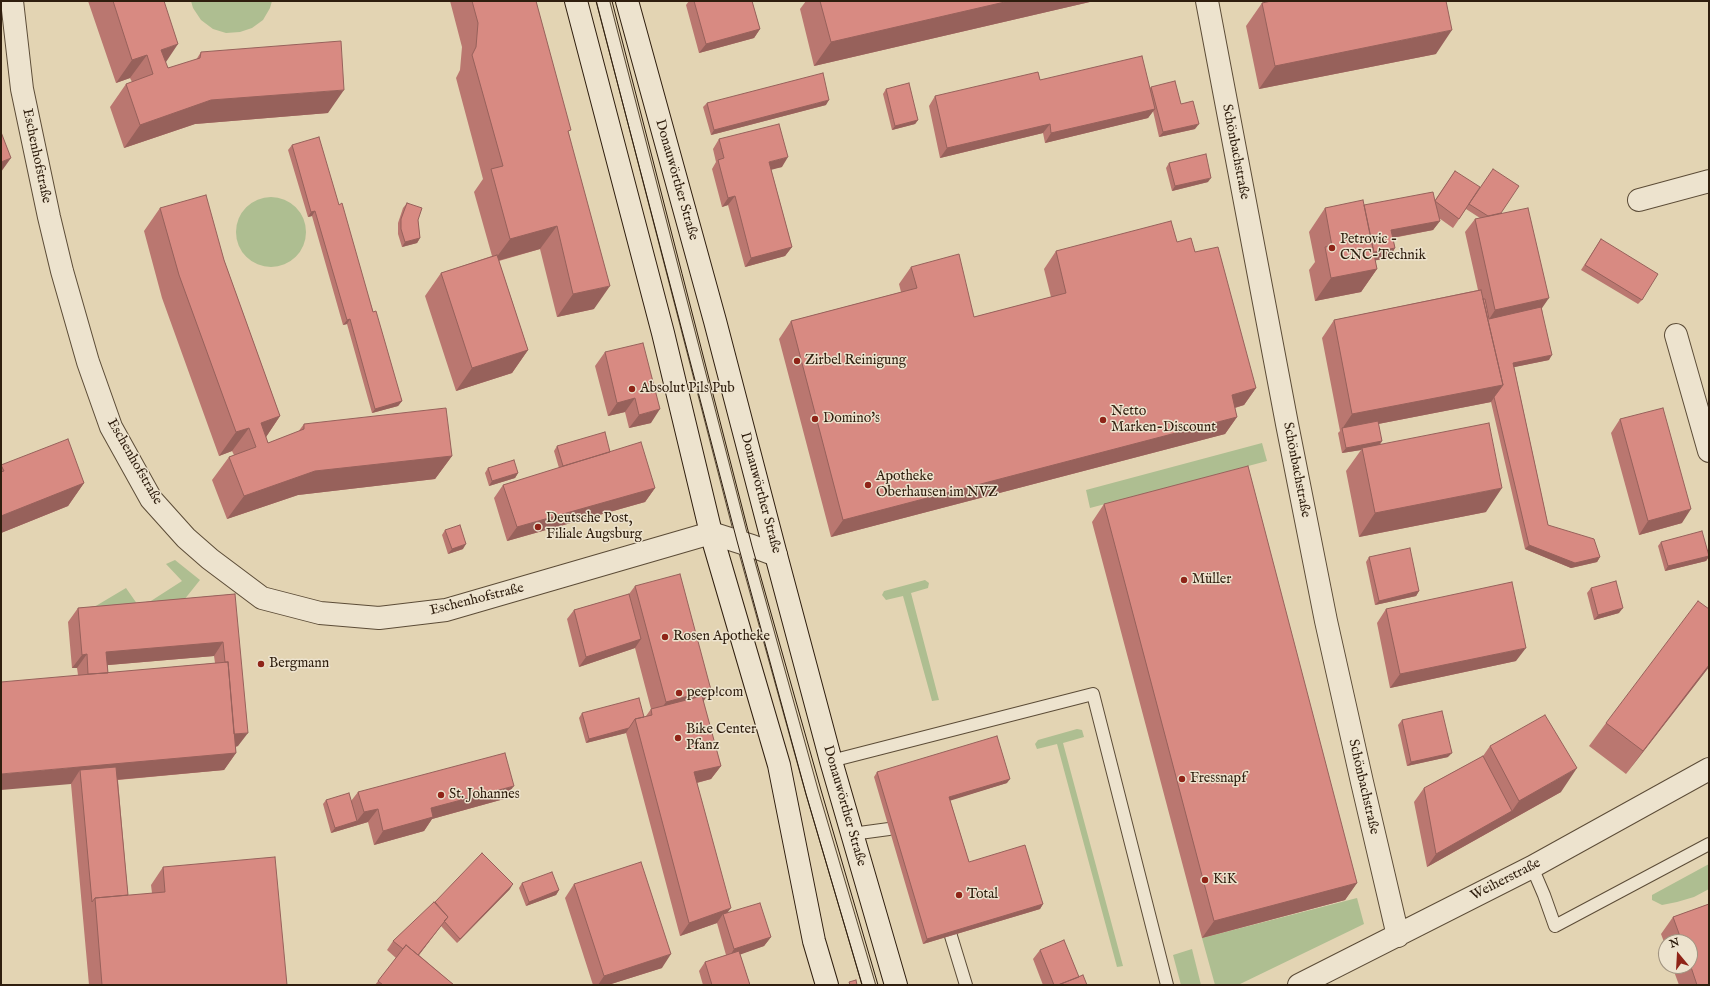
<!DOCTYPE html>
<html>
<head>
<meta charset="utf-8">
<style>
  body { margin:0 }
  #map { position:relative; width:1710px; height:986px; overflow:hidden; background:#e3d4b3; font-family:"IM FELL English",serif }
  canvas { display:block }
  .frame { position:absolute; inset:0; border:2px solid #2f1e0e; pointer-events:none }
  .north { position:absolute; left:1658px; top:934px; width:40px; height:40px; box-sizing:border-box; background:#ede3ce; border:1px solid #a19481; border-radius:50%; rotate:342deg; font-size:11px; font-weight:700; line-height:16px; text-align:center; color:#2f1e0e }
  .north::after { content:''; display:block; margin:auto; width:14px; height:18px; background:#8f2418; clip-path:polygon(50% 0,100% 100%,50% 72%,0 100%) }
</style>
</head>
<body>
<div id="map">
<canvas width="1710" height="986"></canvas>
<div class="frame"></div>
<div class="north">N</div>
</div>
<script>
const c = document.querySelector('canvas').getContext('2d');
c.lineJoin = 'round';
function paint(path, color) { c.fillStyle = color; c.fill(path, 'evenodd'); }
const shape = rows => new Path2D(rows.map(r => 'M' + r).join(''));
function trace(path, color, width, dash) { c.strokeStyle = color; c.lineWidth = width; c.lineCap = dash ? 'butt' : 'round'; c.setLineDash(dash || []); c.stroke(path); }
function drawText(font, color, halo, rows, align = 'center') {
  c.font = font + ' "IM FELL English",serif'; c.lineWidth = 3; c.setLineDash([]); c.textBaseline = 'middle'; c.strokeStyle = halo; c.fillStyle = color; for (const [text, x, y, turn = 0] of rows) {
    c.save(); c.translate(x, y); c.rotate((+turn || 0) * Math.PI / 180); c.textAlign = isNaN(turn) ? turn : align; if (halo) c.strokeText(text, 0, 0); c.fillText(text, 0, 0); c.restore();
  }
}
const green = shape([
  [191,1,272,1,270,8,263,20,252,28,240,32,226,33,213,29,201,20,193,8],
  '236 232a35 35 0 1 1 70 0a35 35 0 1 1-70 0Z',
  [1262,443,1267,461,1090,508,1086,490],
  [175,560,200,580,180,605,84,613,126,588,140,608,182,581,166,564],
  [925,580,929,583,928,588,911,593,939,700,932,701,903,596,886,600,882,595,884,591],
  [1077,729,1082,730,1084,737,1063,743,1123,966,1117,967,1057,744,1037,749,1035,744,1038,740],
  [1709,864,1709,889,1694,897,1677,902,1662,905,1652,900,1652,895],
  [1357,898,1364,924,1238,985,1215,985,1202,938],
  [1192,949,1201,985,1181,985,1173,955]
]);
const lane = shape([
  [603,1,743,543,812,792,869,985],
  [831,761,1093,694,1167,985],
  [852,834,889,829],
  [1532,867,1544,895,1555,926,1709,844],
  [951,936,966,985]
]);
const street = shape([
  [12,1,22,89,49,217,62,271,88,362,111,427,151,499,186,538,210,559,262,598,320,613,379,618,446,610,711,533,752,546,776,555],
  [1207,1,1287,424,1326,621,1362,782,1398,936],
  [1639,200,1709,181],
  [1676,335,1709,451],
  [1299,985,1532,867,1709,769]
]);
const secondary = shape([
  [576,1,663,333,711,533,779,765,814,941,827,985],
  [627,1,715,321,776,555,831,761,896,985]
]);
const tram = shape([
  [596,1,737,541,806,794,862,985],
  [612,1,752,546,821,790,878,985]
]);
const wall = shape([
  [88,1,164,1,165,62,168,68,196,60,201,52,328,113,195,124,124,148,110,107,126,84,132,82,130,78,116,83],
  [450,1,536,1,569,134,594,309,557,317,540,249,499,261,528,350,512,373,456,391,425,296,441,273,492,256,474,192,483,179,456,78,460,70,462,47],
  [689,1,752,1,760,29,754,38,699,53,686,5],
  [806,1,1094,1,814,66,800,9],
  [1262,3,1436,54,1259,89,1246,26],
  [1040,80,1150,88,1151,87,1181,104,1195,129,1159,137,1153,111,1148,118,1045,143,1043,133,940,158,929,106,935,96],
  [886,89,918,120,915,124,892,130,883,94],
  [707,103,826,105,711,135,703,107],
  [719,139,782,167,771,169,792,247,785,256,745,267,728,205,722,207,712,169,716,162,713,149],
  [292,145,339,205,402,401,398,406,372,413,347,324,343,325,312,216,308,217,288,150],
  [1169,163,1208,182,1172,191,1166,168],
  [1455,171,1501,213,1542,309,1549,360,1514,367,1548,525,1600,557,1597,562,1571,568,1525,549,1491,402,1378,424,1382,441,1380,445,1486,512,1359,537,1346,471,1361,450,1342,453,1338,433,1340,431,1322,338,1334,320,1478,290,1465,232,1475,219,1480,218,1466,209,1453,228,1439,218,1440,221,1433,230,1393,238,1395,248,1389,258,1375,260,1377,269,1361,292,1315,301,1309,270,1315,262,1309,232,1325,208,1435,200],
  [407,203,418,220,420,238,417,243,402,247,398,234,398,223,403,208],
  [160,208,224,260,280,416,266,437,268,443,298,432,304,424,452,456,435,479,298,495,227,519,212,480,229,457,234,455,232,451,219,456,162,298,144,231],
  [1601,239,1642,300,1638,304,1581,270],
  [1177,242,1195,252,1256,388,1244,405,1235,408,1237,417,1225,434,831,537,779,339,791,321,901,292,899,284,911,267,974,317,1051,297,1044,269,1056,251],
  [605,352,651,423,629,428,625,412,608,416,595,366],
  [1620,419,1682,523,1639,535,1611,433],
  [557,446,610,452,655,488,645,502,507,541,494,498,503,485,559,468,554,451],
  [1,465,84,483,68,506,1,533],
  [488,468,518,473,515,478,489,486,485,473],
  [1104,504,1357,883,1345,900,1202,938,1092,522],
  [445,530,463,549,448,554,442,535],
  [1661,542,1709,557,1706,561,1665,571,1658,546],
  [1369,557,1419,591,1416,596,1375,605,1366,562],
  [635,586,711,690,703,701,721,766,711,779,697,783,727,913,771,937,764,946,740,954,750,985,703,985,699,971,705,962,726,955,717,923,680,936,626,733,586,743,579,718,582,713,644,717,646,716,651,709,635,648,579,667,567,619,574,610,629,594],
  [1591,588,1619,613,1594,620,1587,593],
  [235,594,238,746,236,747,236,753,224,770,118,780,128,896,152,893,151,885,163,867,287,985,89,985,71,784,78,675,77,668,72,668,68,622,78,608],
  [214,656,215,663,108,673,108,665],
  [1386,609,1516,661,1390,688,1377,623],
  [1709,667,1626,774,1589,746,1606,723],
  [1402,720,1448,757,1407,766,1398,725],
  [1490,746,1561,792,1427,867,1414,802,1424,788,1483,756],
  [877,772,1007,783,950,800,969,862,1043,904,1040,909,923,944,874,777],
  [358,792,504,799,432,819,424,831,374,845,368,822,331,833,323,804,326,800,351,801],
  [522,883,559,890,556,895,526,906,519,888],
  [574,884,662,968,608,985,593,985,565,898],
  [510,889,457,943,441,926,419,955,454,985,375,985,396,958,387,950,393,941,435,902],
  [1709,904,1709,985,1679,985,1672,966,1690,966,1690,942,1666,942,1666,947,1661,934,1673,917],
  [1040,950,1079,977,1087,985,1043,985,1033,959]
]);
const shadedWall = shape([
  [1009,1,1094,1,814,66,831,42],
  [760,29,754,38,699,53,706,44],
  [1452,30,1436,54,1259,89,1275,66],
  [178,44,162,68,161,50],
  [147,55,130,78,116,83,132,60],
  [344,90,328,113,195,124,124,148,140,125,211,100],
  [829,100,826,105,711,135,714,130],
  [1155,109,1148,118,1045,143,1051,133],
  [918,120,915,124,892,130,895,126],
  [1050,124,1043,133,940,158,947,148],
  [1199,124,1195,129,1159,137,1163,132],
  [788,157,782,167,763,172,769,162],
  [11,158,1,172,1,162],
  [1211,178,1208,182,1172,191,1175,186],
  [735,196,728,205,722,207,728,198],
  [315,211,312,216,308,217,311,212],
  [1440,221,1433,230,1385,239,1391,230],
  [557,226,540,249,493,262,510,239],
  [420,238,417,243,402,247,405,242],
  [792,247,785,256,745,267,751,258],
  [1395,248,1389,258,1355,264,1362,255],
  [1377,269,1361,292,1315,301,1331,278],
  [610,286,594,309,557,317,573,294],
  [1549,298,1540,311,1486,324,1495,310],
  [350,319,347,324,343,325,347,320],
  [528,350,512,373,456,391,472,368],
  [1552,355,1549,360,1510,368,1513,363],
  [1503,385,1491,402,1342,431,1342,429,1352,414],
  [1256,388,1244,405,1220,412,1232,395],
  [635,398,625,412,608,416,617,403],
  [402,401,398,406,372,413,375,409],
  [660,409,651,423,629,428,639,415],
  [280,416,264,440,261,423],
  [1237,417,1225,434,831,537,843,520],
  [249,428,232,451,219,456,236,432],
  [1382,441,1378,446,1362,448,1361,450,1342,453,1346,448],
  [452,456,435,479,298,495,227,519,244,496,315,471],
  [518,473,515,478,489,486,492,481],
  [84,483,68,506,1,533,1,516],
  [655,488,645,502,507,541,517,527],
  [1502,488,1486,512,1359,537,1375,513],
  [1691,509,1682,523,1639,535,1648,521],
  [466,544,463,549,448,554,452,549],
  [1529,545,1600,557,1597,562,1571,568,1525,549],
  [1709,556,1706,561,1665,571,1668,566],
  [1419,591,1416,596,1375,605,1379,601],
  [1623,608,1619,613,1594,620,1598,615],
  [641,639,635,648,579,667,586,657],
  [223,642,214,656,97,666,106,652],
  [1526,648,1516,661,1390,688,1400,674],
  [87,654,77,668,72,668,82,655],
  [1709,665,1709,667,1626,774,1643,751],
  [711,690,699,708,654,719,666,702],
  [629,728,626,733,586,743,589,739],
  [248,733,238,746,222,748,232,734],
  [236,753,224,770,81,783,80,770,71,784,1,790,1,774],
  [1452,753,1448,757,1407,766,1411,762],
  [721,766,711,779,684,786,694,772],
  [1577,768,1561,792,1427,867,1436,854,1512,811,1519,801],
  [1010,779,1007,783,946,802,949,797],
  [514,786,504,799,432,819,424,831,374,845,383,831,431,808],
  [378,809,368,822,331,833,335,828,357,821,364,812],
  [1357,883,1345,900,1202,938,1214,921],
  [513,884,510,889,457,943,460,939],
  [559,890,556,895,526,906,529,902],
  [1043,904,1040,909,923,944,927,939],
  [731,908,724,917,723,914,717,923,680,936,689,923],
  [448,917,441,926,409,968,415,959],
  [771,937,764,946,728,959,734,949],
  [671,954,662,968,608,985,598,985,604,976]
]);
const building = shape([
  [113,1,164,1,178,44,161,50,168,68,200,58,201,52,341,41,344,90,211,100,140,125,126,84,153,74,147,55,132,60,113,1],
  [472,1,536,1,571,130,568,131,610,286,573,294,557,226,510,239,491,169,503,166,472,55,476,47,478,23,472,1],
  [694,1,752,1,760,29,706,44,694,1],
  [820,1,1009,1,831,42,820,1],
  [1271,1,1446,1,1452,30,1275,66,1262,3,1271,1],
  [1142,56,1155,109,1051,133,1050,124,947,148,935,96,1038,72,1040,80,1142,56],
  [823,73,829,100,714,130,707,103,823,73],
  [1175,81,1181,104,1193,101,1199,124,1163,132,1151,87,1175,81],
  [909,83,918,120,895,126,886,89,909,83],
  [779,124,788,157,769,162,792,247,751,258,735,196,728,198,718,160,724,158,719,139,779,124],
  [1,132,11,158,1,162,1,132],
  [319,137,339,205,342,203,373,312,376,311,402,401,375,409,350,319,347,320,315,211,311,212,292,145,319,137],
  [1206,154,1211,178,1175,186,1169,163,1206,154],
  [1493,169,1519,186,1501,213,1488,216,1469,204,1493,169],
  [1455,171,1480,187,1459,219,1435,201,1440,221,1391,230,1395,248,1374,252,1364,205,1433,192,1435,201,1455,171],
  [206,195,224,260,280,416,261,423,268,443,304,429,304,424,446,408,452,456,315,471,244,496,229,457,256,447,249,428,236,432,179,275,160,208,206,195],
  [1363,200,1377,269,1331,278,1325,247,1332,246,1325,208,1363,200],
  [407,203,422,208,418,220,420,238,405,242,401,229,401,219,407,203],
  [1528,208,1549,298,1495,310,1475,219,1528,208],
  [1171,221,1177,242,1191,238,1195,252,1218,247,1256,388,1232,395,1237,417,843,520,791,321,917,288,911,267,959,254,974,317,1066,293,1056,251,1171,221],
  [1601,239,1658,274,1642,300,1585,265,1601,239],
  [497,255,528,350,472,368,441,273,497,255],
  [1481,290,1503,385,1352,414,1334,320,1481,290],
  [1483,299,1485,299,1489,319,1541,307,1552,355,1513,363,1548,525,1594,539,1600,557,1575,563,1529,545,1494,397,1503,385,1483,299],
  [643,343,660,409,639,415,635,398,617,403,605,352,643,343],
  [1663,408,1691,509,1648,521,1620,419,1663,408],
  [1378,421,1382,441,1346,448,1342,428,1378,421],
  [1489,423,1502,488,1375,513,1362,448,1489,423],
  [605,432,610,452,563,466,557,446,605,432],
  [68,439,84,483,1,516,1,472,4,471,1,465,68,439],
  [641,442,655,488,517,527,503,485,641,442],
  [514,460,518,473,492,481,488,468,514,460],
  [1248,466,1357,883,1214,921,1104,504,1248,466],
  [460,525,466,544,452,549,445,530,460,525],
  [1702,531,1709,556,1668,566,1661,542,1702,531],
  [1410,548,1419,591,1379,601,1369,557,1410,548],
  [680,574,711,690,666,702,635,586,680,574],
  [1616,581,1623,608,1598,615,1591,588,1616,581],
  [1512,582,1526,648,1400,674,1386,609,1512,582],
  [235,594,248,733,234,734,228,662,225,662,223,642,106,652,108,673,88,674,87,654,82,655,78,608,235,594],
  [629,594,641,639,586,657,574,610,629,594],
  [1698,601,1709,609,1709,665,1643,751,1606,723,1698,601],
  [228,662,236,753,1,774,1,682,228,662],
  [702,696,721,766,694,772,731,908,689,923,635,719,652,715,651,709,702,696],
  [639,698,644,717,635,719,629,728,589,739,582,713,639,698],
  [1442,711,1452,753,1411,762,1402,720,1442,711],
  [1545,715,1577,768,1519,801,1490,746,1545,715],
  [997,736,1010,779,949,797,969,862,1025,845,1043,904,927,939,877,772,997,736],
  [505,753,514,786,431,808,433,817,383,831,378,809,364,812,358,792,505,753],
  [1483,756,1512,811,1436,854,1424,788,1483,756],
  [116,767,128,895,95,898,92,902,80,770,116,767],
  [349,793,357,821,335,828,326,800,349,793],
  [482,853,513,884,460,939,444,921,448,917,435,902,482,853],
  [275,857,287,985,102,985,95,898,165,892,163,867,275,857],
  [641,862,671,954,604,976,574,884,641,862],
  [552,872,559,890,529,902,522,883,552,872],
  [434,902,448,917,418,955,406,945,403,949,393,941,434,902],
  [760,903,771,937,734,949,723,914,760,903],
  [1709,904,1709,985,1697,985,1690,964,1690,942,1682,942,1673,917,1709,904],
  [1064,940,1079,977,1058,985,1054,985,1040,950,1064,940],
  [406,945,454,985,383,985,378,981,406,945],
  [739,951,750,985,712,985,705,962,739,951],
  [1083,975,1087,985,1058,985,1083,975],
  [856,980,857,985,850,985,849,982,856,980]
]);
const markers = [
  [1332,248,4,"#8f2418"],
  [797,361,4,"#8f2418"],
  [632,389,4,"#8f2418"],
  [815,419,4,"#8f2418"],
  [1103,420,4,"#8f2418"],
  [868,485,4,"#8f2418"],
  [538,527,4,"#8f2418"],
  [1184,580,4,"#8f2418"],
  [665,637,4,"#8f2418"],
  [261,664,4,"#8f2418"],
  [679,693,4,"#8f2418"],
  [678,738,4,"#8f2418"],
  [1182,779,4,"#8f2418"],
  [441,795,4,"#8f2418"],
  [1205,880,4,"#8f2418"],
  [959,895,4,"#8f2418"]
];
const streetNames = [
  ["Schönbachstraße",1235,152,79],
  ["Eschenhofstraße",36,156,78],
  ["Donauwörther Straße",676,180,74],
  ["Eschenhofstraße",134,462,60],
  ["Schönbachstraße",1296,470,79],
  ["Donauwörther Straße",760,493,75],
  ["Eschenhofstraße",477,600,-14],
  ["Schönbachstraße",1363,787,77],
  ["Donauwörther Straße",844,806,74],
  ["Weiherstraße",1506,880,-27]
];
const poiNames = [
  ["Petrovic -",1340,240],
  ["CNC-Technik",1340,256],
  ["Zirbel Reinigung",805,361],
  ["Absolut Pils Pub",640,389],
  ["Netto",1111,412],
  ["Marken-Discount",1111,428],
  ["Domino's",823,419],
  ["Apotheke",876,477],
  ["Oberhausen im NVZ",876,493],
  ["Deutsche Post,",546,519],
  ["Filiale Augsburg",546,535],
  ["Müller",1192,580],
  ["Rosen Apotheke",673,637],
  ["Bergmann",269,664],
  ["peep!com",687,693],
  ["Bike Center",686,730],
  ["Pfanz",686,746],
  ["Fressnapf",1190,779],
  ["St. Johannes",449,795],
  ["KiK",1213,880],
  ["Total",967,895]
];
paint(green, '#aebe91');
trace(lane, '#5c4c37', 14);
trace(street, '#5c4c37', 24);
trace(secondary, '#2f1e0e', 24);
trace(lane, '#ede3ce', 12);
trace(street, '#ede3ce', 22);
trace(secondary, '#ede3ce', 22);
trace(tram, '#2f1e0e', 1);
paint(wall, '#ba7770');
paint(shadedWall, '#97615b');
paint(building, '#d88a82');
trace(building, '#97615b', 1);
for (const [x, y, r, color] of markers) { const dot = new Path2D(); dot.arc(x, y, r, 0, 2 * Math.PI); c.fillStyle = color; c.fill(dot); trace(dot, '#ede3ce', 1.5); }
drawText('14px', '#2f1e0e', '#ede3ce', streetNames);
drawText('14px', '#2f1e0e', '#ede3ce', poiNames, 'left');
</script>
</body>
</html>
